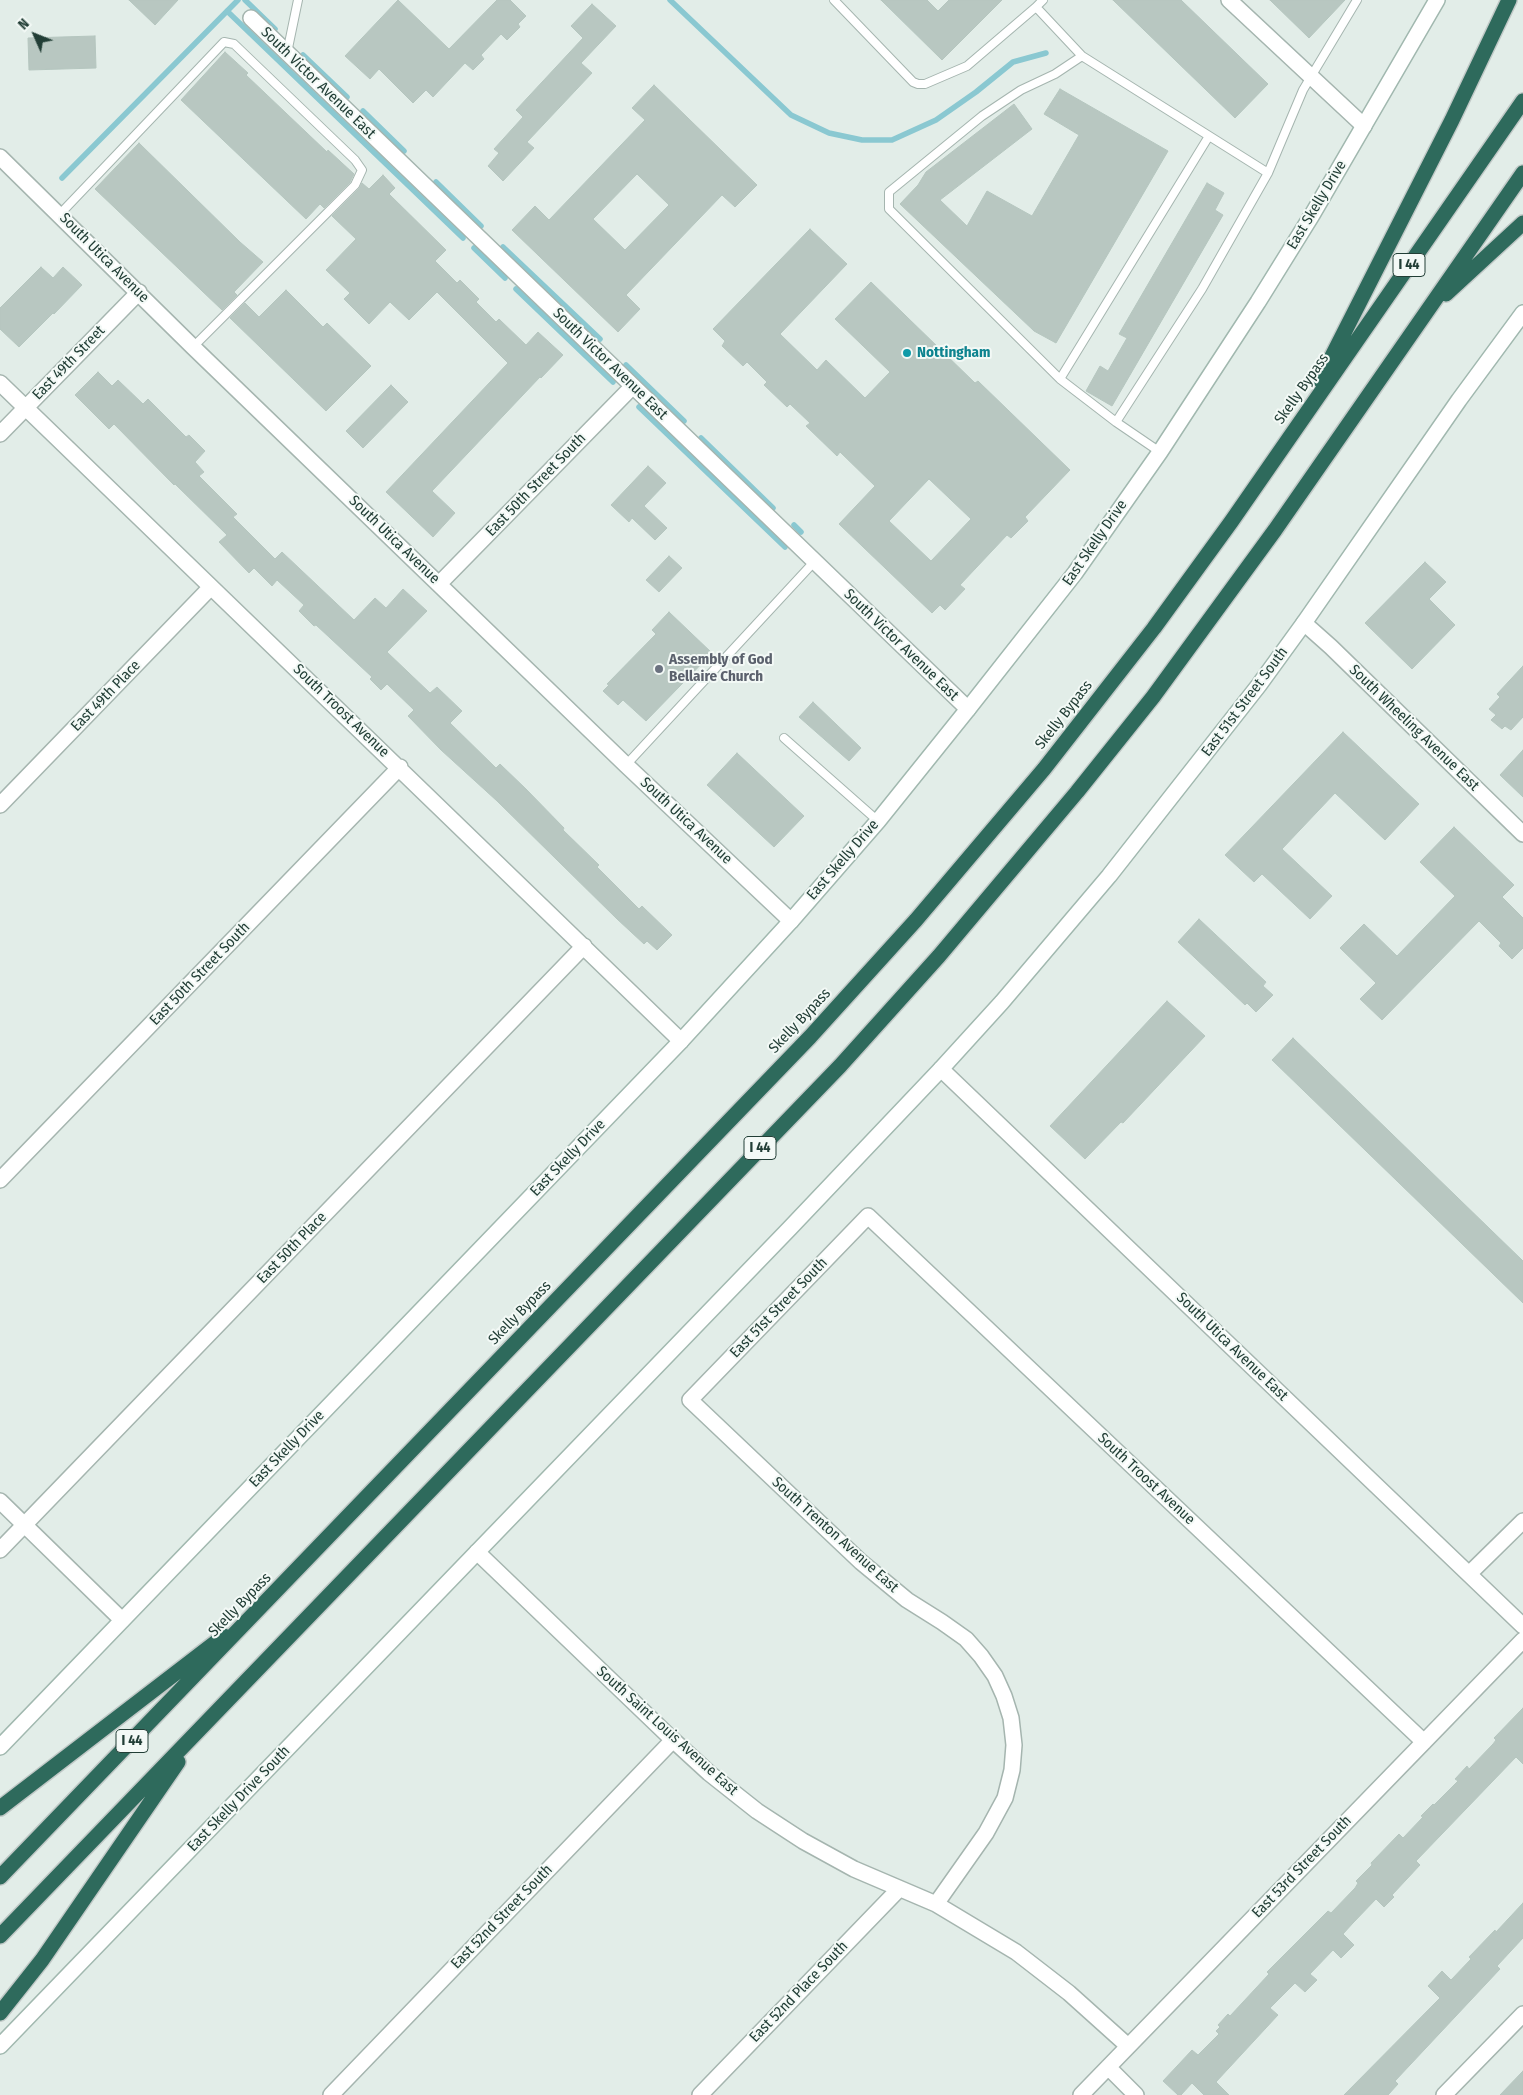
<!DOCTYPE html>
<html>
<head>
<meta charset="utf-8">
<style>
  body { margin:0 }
  #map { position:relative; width:1523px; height:2095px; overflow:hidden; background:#e2ede8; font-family:"Fira Sans Condensed",sans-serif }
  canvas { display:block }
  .north { position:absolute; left:10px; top:10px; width:50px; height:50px; -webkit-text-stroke:4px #f3f9f6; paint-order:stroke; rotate:314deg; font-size:14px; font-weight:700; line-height:20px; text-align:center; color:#223e36 }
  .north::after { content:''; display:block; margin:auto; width:18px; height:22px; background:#223e36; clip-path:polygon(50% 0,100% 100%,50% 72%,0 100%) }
</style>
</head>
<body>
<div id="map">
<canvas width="1523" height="2095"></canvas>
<div class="north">N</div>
</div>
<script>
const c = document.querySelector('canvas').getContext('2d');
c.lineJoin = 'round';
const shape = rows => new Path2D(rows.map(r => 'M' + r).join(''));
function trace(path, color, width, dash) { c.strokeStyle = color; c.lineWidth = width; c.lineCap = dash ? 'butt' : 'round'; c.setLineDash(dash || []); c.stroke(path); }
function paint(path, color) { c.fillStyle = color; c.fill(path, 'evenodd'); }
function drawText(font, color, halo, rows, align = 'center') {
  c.font = font + ' "Fira Sans Condensed",sans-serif'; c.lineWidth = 4; c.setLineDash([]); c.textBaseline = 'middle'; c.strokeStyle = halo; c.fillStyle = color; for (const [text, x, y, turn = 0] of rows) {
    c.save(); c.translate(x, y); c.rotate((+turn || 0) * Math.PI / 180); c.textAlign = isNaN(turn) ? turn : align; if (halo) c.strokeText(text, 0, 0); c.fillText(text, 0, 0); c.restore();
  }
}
const stream = shape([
  [245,0,275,29],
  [670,0,791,115,829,133,862,140,892,140,936,120,976,92,1013,62,1046,53],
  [227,11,463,238],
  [303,55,347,97],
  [363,111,404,151],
  [62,178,238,0],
  [436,182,481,226],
  [503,247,600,339],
  [474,248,505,278],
  [516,289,613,382],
  [626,365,684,421],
  [639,407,785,547],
  [701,438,773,508],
  [794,525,801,532]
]);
const building = shape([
  [129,0,178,0,155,25,129,0],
  [398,0,449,49,497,0,510,0,526,16,518,24,520,27,507,40,501,34,481,55,484,59,473,70,465,63,433,97,426,90,413,103,379,69,370,79,345,56,398,0],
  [881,0,927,0,938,11,949,0,1002,0,942,60,881,0],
  [1113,0,1181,0,1268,84,1235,118,1113,0],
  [1270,0,1345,0,1309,38,1270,0],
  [592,4,616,26,581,63,592,73,527,142,534,148,503,181,488,166,499,153,494,149,523,117,516,110,583,38,571,26,592,4],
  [95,36,96,68,29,70,28,38,95,36],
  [225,52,248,73,246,75,327,152,328,150,354,174,350,182,324,208,320,204,306,219,181,100,225,52],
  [654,85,757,185,735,207,722,195,626,295,640,309,618,332,512,230,535,206,549,220,645,120,632,108,654,85],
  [637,174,669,205,625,250,593,219,637,174],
  [1060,89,1168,151,1056,343,1034,331,900,204,918,185,926,172,1014,104,1032,129,940,200,967,226,987,191,1032,216,1079,135,1044,114,1060,89],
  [139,143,240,242,263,262,234,292,237,295,222,310,95,189,139,143],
  [383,175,395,188,389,194,446,250,435,261,457,283,460,280,479,299,476,302,496,322,499,319,526,345,538,332,563,355,541,378,540,377,432,491,455,513,433,537,386,492,508,363,437,292,409,320,390,302,369,324,344,299,350,293,326,270,356,239,332,216,359,189,362,183,369,189,383,175],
  [1207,183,1224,193,1215,210,1223,215,1112,406,1086,391,1100,366,1108,371,1127,338,1119,334,1207,183],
  [810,229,847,264,780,334,817,370,826,360,865,398,890,372,835,319,871,282,975,383,978,381,1070,470,1025,517,1028,521,1011,538,1007,535,960,585,965,589,945,610,940,605,932,613,839,524,875,486,840,452,837,456,806,426,810,423,790,404,787,407,764,385,767,382,747,362,743,366,722,346,725,341,713,329,810,229],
  [929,479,971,519,931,561,889,521,929,479],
  [41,267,53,278,63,267,82,285,54,314,53,313,19,347,0,329,0,308,41,267],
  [286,290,323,327,327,323,371,366,326,411,230,318,245,303,259,317,286,290],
  [98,372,112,386,118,380,143,404,148,399,186,437,189,435,205,451,195,462,204,472,199,476,237,514,233,517,275,559,282,552,354,620,375,598,386,608,403,589,427,611,387,652,430,693,437,687,462,711,450,723,496,768,500,764,526,789,564,828,563,830,599,865,597,867,639,909,642,906,672,935,657,950,647,941,644,944,617,919,497,801,441,750,408,716,414,710,387,684,381,690,370,679,372,677,316,625,314,626,299,611,304,605,277,580,272,586,254,568,249,573,219,542,227,535,175,484,174,485,114,424,109,429,75,395,98,372],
  [391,385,408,402,363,448,346,431,391,385],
  [648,466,666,483,644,506,667,528,655,540,632,518,629,522,611,505,648,466],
  [669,556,682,568,659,592,646,580,669,556],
  [1425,562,1446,582,1429,599,1455,625,1412,669,1365,623,1425,562],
  [669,612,712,653,646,721,623,700,618,705,603,691,609,685,607,684,656,634,652,630,669,612],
  [1523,666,1523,717,1511,730,1505,726,1502,729,1491,720,1496,715,1489,709,1500,697,1497,694,1523,666],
  [813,702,861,748,849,761,799,717,813,702],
  [1343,732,1419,804,1385,840,1335,793,1282,849,1332,896,1310,919,1262,874,1254,882,1225,855,1343,732],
  [1523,750,1523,797,1500,775,1523,750],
  [737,753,804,816,774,847,707,785,737,753],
  [1454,827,1514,885,1502,897,1523,918,1523,948,1512,959,1499,946,1501,943,1479,921,1382,1020,1360,999,1376,983,1340,948,1364,924,1397,956,1455,896,1420,862,1454,827],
  [1199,919,1266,982,1263,986,1273,995,1256,1012,1247,1003,1245,1005,1178,942,1199,919],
  [1167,1001,1205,1036,1123,1123,1121,1122,1085,1159,1050,1126,1167,1001],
  [1293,1038,1523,1261,1523,1303,1272,1060,1293,1038],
  [1523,1708,1523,1764,1516,1757,1416,1861,1420,1865,1392,1895,1394,1897,1384,1907,1376,1899,1353,1923,1343,1934,1354,1945,1341,1958,1333,1950,1310,1974,1317,1980,1305,1992,1295,1983,1270,2008,1278,2015,1216,2082,1229,2095,1204,2095,1192,2083,1181,2095,1178,2095,1163,2081,1192,2050,1198,2055,1219,2034,1216,2031,1220,2027,1218,2025,1228,2014,1230,2016,1269,1974,1267,1972,1328,1911,1331,1913,1355,1888,1358,1883,1356,1881,1372,1865,1371,1863,1399,1834,1403,1838,1423,1817,1421,1816,1433,1804,1434,1805,1458,1781,1455,1779,1467,1766,1469,1769,1493,1744,1496,1740,1494,1738,1523,1708],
  [1523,1903,1523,1938,1497,1966,1500,1969,1395,2081,1398,2084,1388,2095,1344,2095,1440,1998,1428,1986,1442,1971,1451,1980,1471,1959,1469,1957,1495,1930,1496,1932,1523,1903],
  [1523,2071,1523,2095,1500,2095,1523,2071]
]);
const lane = shape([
  [834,0,913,82,918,84,925,84,967,66,1036,7],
  [1043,0,1036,7,1082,56,1268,173],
  [287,53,298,0],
  [60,214,224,42,234,44,355,160,362,170,355,185,193,347],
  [1060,379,889,209,889,192,982,116,1021,90,1055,74,1082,56],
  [1116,422,1060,379,1209,136],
  [1160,452,1116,422,1202,289,1268,173,1303,90,1357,0],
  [784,738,878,821],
  [626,765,814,562]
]);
const street = shape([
  [1229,0,1364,126],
  [251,18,968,709],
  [0,157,193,347,626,765,791,921],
  [0,383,681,1041],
  [0,434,139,292],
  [439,584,633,386],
  [1304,623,1331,647,1523,834],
  [0,805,211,587],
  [941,1069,1523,1626],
  [0,1180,400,767],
  [0,1501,122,1620],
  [0,1550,584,946],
  [477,1552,673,1740,709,1773,757,1811,803,1841,854,1869,936,1904,1016,1952,1069,1993,1128,2046],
  [1470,1573,1523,1521],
  [936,1904,986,1833,1005,1798,1012,1770,1014,1745,1011,1718,1004,1696,995,1676,981,1656,966,1639,942,1622,907,1600,861,1562,690,1400,868,1216,1424,1742],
  [1108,2067,1136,2095],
  [331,2095,673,1740],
  [700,2095,899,1889],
  [1081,2095,1523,1640],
  [1444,2095,1523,2014]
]);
const secondary = shape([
  [0,1747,681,1041,791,921,878,821,968,709,1075,573,1160,452,1258,302,1312,215,1437,0],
  [0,2046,790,1228,941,1069,1002,1002,1109,876,1259,685,1304,623,1459,400,1523,313]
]);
const highway = shape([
  [1446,294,1523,223],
  [1320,380,1452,120,1509,0],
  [0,1808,224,1636],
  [0,1877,810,1037,916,920,1044,769,1154,628,1231,522,1523,101],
  [0,1936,840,1066,939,956,1077,792,1153,697,1275,530,1523,173],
  [0,2013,42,1960,178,1762]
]);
const markers = [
  [907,353,5,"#0f9aa8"],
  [659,669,5,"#6b7280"]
];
const shields = [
  [1409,265,32],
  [760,1148,32],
  [132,1741,32]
];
const shieldNames = [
  ["I 44",1409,265],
  ["I 44",760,1148],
  ["I 44",132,1741]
];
const streetNames = [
  ["South Victor Avenue East",318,83,44],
  ["East Skelly Drive",1317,205,-59],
  ["South Utica Avenue",104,258,45],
  ["East 49th Street",69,363,-46],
  ["South Victor Avenue East",610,364,44],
  ["Skelly Bypass",1302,389,-55],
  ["East 50th Street South",536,485,-46],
  ["South Utica Avenue",394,540,44],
  ["East Skelly Drive",1095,543,-55],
  ["South Victor Avenue East",901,645,44],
  ["East 49th Place",106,696,-46],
  ["East 51st Street South",1245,702,-53],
  ["South Troost Avenue",341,711,44],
  ["Skelly Bypass",1064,715,-52],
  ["South Wheeling Avenue East",1414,728,44],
  ["South Utica Avenue",686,821,43],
  ["East Skelly Drive",843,860,-49],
  ["East 50th Street South",200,974,-46],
  ["Skelly Bypass",800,1021,-47],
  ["East Skelly Drive",568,1158,-46],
  ["East 50th Place",292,1248,-46],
  ["East 51st Street South",779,1308,-46],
  ["Skelly Bypass",520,1313,-46],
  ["South Utica Avenue East",1232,1347,44],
  ["East Skelly Drive",287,1449,-46],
  ["South Troost Avenue",1146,1479,43],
  ["South Trenton Avenue East",835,1535,42],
  ["Skelly Bypass",240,1605,-46],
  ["South Saint Louis Avenue East",667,1731,42],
  ["East Skelly Drive South",239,1799,-46],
  ["East 53rd Street South",1302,1867,-46],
  ["East 52nd Street South",502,1917,-46],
  ["East 52nd Place South",799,1992,-46]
];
const cultureNames = [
  ["Nottingham",917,353]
];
const worshipNames = [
  ["Assembly of God",669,660],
  ["Bellaire Church",669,677]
];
trace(stream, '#8ac8d1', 5.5);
paint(building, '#b8c7c1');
trace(building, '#b5c6bf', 1);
trace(lane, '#a5b5af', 10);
trace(street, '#a5b5af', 18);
trace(secondary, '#a1b8af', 18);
trace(highway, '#c1c9c7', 18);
trace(lane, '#fff', 8);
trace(street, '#fff', 15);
trace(secondary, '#fff', 15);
trace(highway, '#2e6a5c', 15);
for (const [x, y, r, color] of markers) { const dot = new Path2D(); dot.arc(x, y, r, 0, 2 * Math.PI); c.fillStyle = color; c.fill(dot); trace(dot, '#f3f9f6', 2); }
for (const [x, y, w] of shields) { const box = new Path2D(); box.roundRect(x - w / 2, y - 11.5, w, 23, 4); c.fillStyle = '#f3f9f6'; c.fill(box); trace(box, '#223e36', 1); }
drawText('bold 14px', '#223e36', null, shieldNames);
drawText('15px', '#223e36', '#f3f9f6', streetNames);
drawText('bold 15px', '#0d838f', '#f3f9f6', cultureNames, 'left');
drawText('bold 15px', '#5b616d', '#f3f9f6', worshipNames, 'left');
</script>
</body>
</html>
